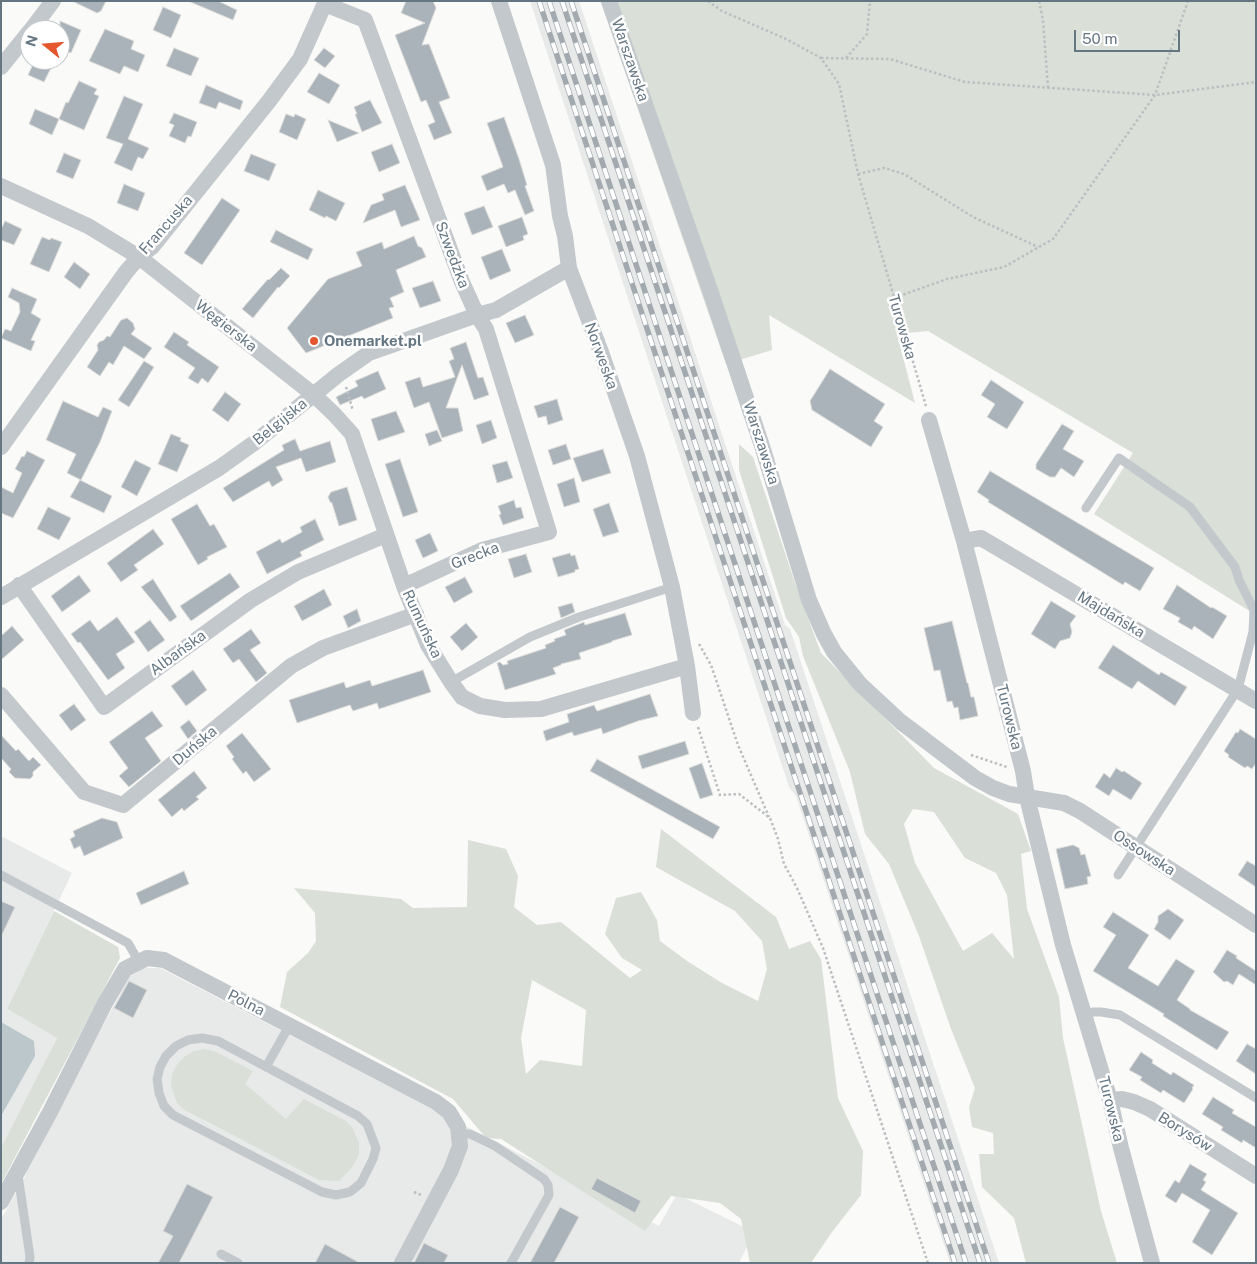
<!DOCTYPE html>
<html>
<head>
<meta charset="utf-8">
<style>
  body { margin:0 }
  #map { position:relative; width:1257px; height:1264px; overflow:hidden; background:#fafaf8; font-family:"Public Sans",sans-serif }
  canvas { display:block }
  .frame { position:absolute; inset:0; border:2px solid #657683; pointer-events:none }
  .north { position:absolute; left:20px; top:20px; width:50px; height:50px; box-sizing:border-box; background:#fff; border:1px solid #c1c8cd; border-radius:50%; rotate:287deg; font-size:14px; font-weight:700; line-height:20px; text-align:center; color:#657683 }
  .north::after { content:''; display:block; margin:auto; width:18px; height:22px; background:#e4572e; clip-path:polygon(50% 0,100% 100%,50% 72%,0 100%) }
  .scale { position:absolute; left:1074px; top:30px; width:106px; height:22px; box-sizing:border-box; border:2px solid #657683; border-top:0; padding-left:6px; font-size:15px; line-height:18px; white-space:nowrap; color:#657683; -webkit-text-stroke:4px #fff; paint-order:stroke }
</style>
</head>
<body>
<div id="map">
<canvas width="1257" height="1264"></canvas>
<div class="frame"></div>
<div class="north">N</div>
<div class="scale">50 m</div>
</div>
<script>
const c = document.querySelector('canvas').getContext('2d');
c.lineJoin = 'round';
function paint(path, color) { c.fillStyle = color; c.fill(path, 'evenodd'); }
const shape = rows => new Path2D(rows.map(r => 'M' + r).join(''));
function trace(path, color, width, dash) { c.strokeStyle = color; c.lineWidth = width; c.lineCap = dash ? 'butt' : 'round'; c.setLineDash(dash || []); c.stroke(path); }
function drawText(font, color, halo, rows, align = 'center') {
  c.font = font + ' "Public Sans",sans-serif'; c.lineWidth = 5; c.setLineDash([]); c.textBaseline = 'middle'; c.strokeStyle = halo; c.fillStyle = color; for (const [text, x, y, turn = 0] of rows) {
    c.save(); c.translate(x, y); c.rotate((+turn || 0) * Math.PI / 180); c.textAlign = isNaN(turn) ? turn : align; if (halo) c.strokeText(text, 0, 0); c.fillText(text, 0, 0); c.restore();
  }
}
const built = shape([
  [530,1,579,1,785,625,790,629,999,1263,950,1263,796,796,789,787],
  [1,836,72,873,7,1009,57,1038,1,1149],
  [144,968,160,968,659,1226,677,1194,754,1232,739,1263,1,1263,1,1219,26,1175,27,1166,129,977]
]);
const green = shape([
  [602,1,1256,1,1256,615,1094,514,1133,453,928,331,897,334,915,403,769,315,772,350,726,364,604,11],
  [739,444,753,457,795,583,821,653,934,768,1018,814,1031,851,1021,854,1027,909,1059,997,1063,1038,1101,1211,1117,1263,1026,1263,1014,1218,982,1187,979,1154,994,1154,993,1133,972,1127,969,1107,975,1088,951,1029,919,936,889,864,865,834,850,772,803,656,799,637,786,618,739,470],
  [913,809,934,812,965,858,996,873,1007,895,1014,959,992,933,963,951,915,863,904,824],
  [661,829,776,917,789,949,810,941,821,959,838,1098,863,1151,861,1195,832,1232,811,1263,750,1263,741,1219,720,1203,671,1196,645,1231,501,1139,486,1138,453,1099,280,1007,287,972,308,953,316,941,315,913,294,888,401,899,413,908,467,907,468,840,506,849,518,876,514,907,537,925,561,922,630,978,642,970,622,958,605,934,616,898,641,892,657,920,660,941,687,961,722,983,758,1001,767,969,762,941,735,911,656,867],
  [532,980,586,1010,582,1066,540,1060,526,1074,521,1038],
  [54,911,118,947,120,958,1,1184,1,1148,57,1038,7,1009],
  [205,1049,216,1052,253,1071,245,1084,286,1119,304,1099,346,1121,352,1127,359,1143,359,1154,353,1166,345,1175,339,1181,319,1180,185,1110,177,1103,171,1086,172,1075,176,1066,184,1057,194,1051]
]);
const water = shape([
  [1,1022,34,1041,35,1056,1,1116]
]);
const building = shape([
  [72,1,106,1,101,11,97,13,72,1],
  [188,1,218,1,237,10,233,20,188,1],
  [406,1,433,1,436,8,422,45,429,44,450,98,439,102,452,133,434,140,428,125,435,122,426,100,421,102,395,35,425,23,401,13,406,1],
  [163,7,181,15,171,38,153,30,163,7],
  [60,21,81,30,71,53,60,48,60,21],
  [105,29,134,41,131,49,145,55,138,72,124,66,120,74,89,61,105,29],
  [174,48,199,58,191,76,166,66,174,48],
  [324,48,335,56,325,68,314,60,324,48],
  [35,60,52,66,44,82,28,75,35,60],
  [319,73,340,85,329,104,307,92,319,73],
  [79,81,97,89,94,94,99,96,84,130,59,119,66,102,68,103,79,81],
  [206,85,243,101,240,110,219,102,216,109,199,103,206,85],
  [124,96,143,104,128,139,149,148,143,159,138,157,132,171,114,163,123,144,106,138,124,96],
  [370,100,382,123,362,132,355,114,357,114,354,107,370,100],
  [35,109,59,119,52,135,29,124,35,109],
  [174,113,197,122,191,137,188,136,185,143,169,136,174,125,169,123,174,113],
  [286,114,294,117,295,114,306,119,297,140,279,132,286,114],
  [504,117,519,159,527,185,525,186,534,211,525,215,515,190,508,193,504,184,487,191,481,176,503,167,487,123,504,117],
  [328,120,359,133,337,142,328,120],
  [392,144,400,163,379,172,371,152,392,144],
  [64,153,81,160,73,179,56,172,64,153],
  [251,154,276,164,269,181,244,171,251,154],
  [124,184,145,193,138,211,117,203,124,184],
  [405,185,420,220,401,227,395,210,363,223,371,205,384,200,382,194,405,185],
  [318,190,345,203,336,221,326,216,325,218,309,210,318,190],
  [222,198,240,210,202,265,184,253,222,198],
  [484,206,493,227,472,235,464,213,484,206],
  [522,217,528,234,523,236,524,240,506,247,498,226,522,217],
  [5,221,22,229,14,245,1,240,1,229,5,221],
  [276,230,313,249,308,260,270,242,276,230],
  [414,236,418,246,422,248,426,257,396,270,404,292,390,298,394,307,389,308,393,318,306,353,287,328,328,279,362,266,356,252,382,242,384,249,414,236],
  [42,237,50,240,51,238,62,242,49,272,30,264,42,237],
  [502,249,511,271,490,280,481,257,502,249],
  [74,262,90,274,80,289,64,277,74,262],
  [281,268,290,276,279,288,278,287,253,318,242,309,268,279,269,280,281,268],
  [433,281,441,301,420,308,412,288,433,281],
  [12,288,37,299,31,313,41,319,31,340,35,341,31,351,1,338,5,329,11,331,20,312,19,303,8,297,12,288],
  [525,315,534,335,515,343,506,323,525,315],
  [127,318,133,323,135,329,131,334,152,348,144,359,124,346,113,365,109,362,100,376,87,367,98,350,97,345,99,342,104,340,107,336,110,337,121,320,127,318],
  [174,332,189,342,187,345,219,367,208,383,202,378,198,384,188,378,195,368,164,347,174,332],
  [466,342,478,378,483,377,489,395,474,400,462,365,446,408,458,408,463,431,442,438,429,402,414,408,405,382,420,377,423,387,455,377,449,361,454,359,450,348,466,342],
  [144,361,154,367,129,407,118,400,144,361],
  [830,369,885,404,874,421,883,427,871,447,812,410,810,401,830,369],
  [378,371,386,389,364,399,362,396,340,405,336,397,358,386,355,381,378,371],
  [991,380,1024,402,1007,429,987,417,995,404,981,395,991,380],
  [225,392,241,404,228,422,212,410,225,392],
  [557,399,563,420,548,425,546,416,538,418,534,406,557,399],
  [63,401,98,417,103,407,112,411,100,442,81,480,67,473,76,454,46,440,63,401],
  [396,411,405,432,378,441,371,419,396,411],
  [491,420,497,438,482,444,476,425,491,420],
  [1062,424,1074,431,1063,449,1084,461,1074,477,1061,468,1055,477,1050,477,1036,469,1036,464,1062,424],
  [437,430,442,441,429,446,425,434,437,430],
  [171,434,181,438,180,441,189,445,177,472,158,464,171,434],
  [295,439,300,451,330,441,336,462,306,472,301,458,276,467,283,480,272,487,269,481,262,485,233,502,223,488,284,450,282,445,295,439],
  [566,444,571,459,553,465,548,450,566,444],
  [603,449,611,473,582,482,573,458,603,449],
  [27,451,45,460,13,518,1,513,1,487,13,493,22,473,15,469,22,456,24,457,27,451],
  [400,459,418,512,403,517,385,464,400,459],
  [135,460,151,468,137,496,121,487,135,460],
  [507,461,513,478,497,483,492,465,507,461],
  [990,471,1154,568,1140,591,1125,582,1123,585,988,502,989,500,977,492,990,471],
  [574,478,580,502,564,507,557,484,574,478],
  [80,480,112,496,104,513,70,497,80,480],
  [347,487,357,520,339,526,332,503,330,502,328,497,331,492,347,487],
  [514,500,516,508,521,507,524,518,503,525,499,515,501,514,498,506,514,500],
  [609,503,619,532,603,537,593,509,609,503],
  [197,504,210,526,214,524,227,547,207,557,208,559,198,565,171,519,197,504],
  [48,507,71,518,59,540,37,529,48,507],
  [315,519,324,540,300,552,302,556,267,574,256,552,280,539,282,543,302,532,300,527,315,519],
  [153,529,164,544,134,565,138,570,121,582,107,563,153,529],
  [430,533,438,551,423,558,415,540,430,533],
  [570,553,571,556,575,555,579,569,575,570,575,572,558,577,552,558,570,553],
  [526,554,532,572,514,578,508,559,526,554],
  [230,573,240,587,191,621,180,606,230,573],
  [79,575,91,591,62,612,51,596,79,575],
  [465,577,473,592,454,603,445,587,465,577],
  [153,579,177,617,170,622,141,587,153,579],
  [1177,585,1211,608,1212,607,1227,616,1213,639,1194,626,1192,630,1178,622,1180,618,1163,609,1177,585],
  [324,589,332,605,302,621,294,606,324,589],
  [1051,601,1076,616,1070,624,1072,632,1070,638,1060,641,1055,649,1031,634,1051,601],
  [572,603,575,612,561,618,558,607,572,603],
  [357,609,361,621,348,628,343,616,357,609],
  [625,613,632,635,612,641,612,642,579,653,581,659,561,664,561,665,553,668,556,674,505,690,497,663,500,662,503,665,508,664,507,661,546,648,545,645,555,641,554,639,566,635,564,630,584,622,585,625,625,613],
  [117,617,135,642,116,654,125,668,108,680,80,642,78,643,71,634,90,620,98,631,117,617],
  [150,620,165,640,148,652,134,632,150,620],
  [952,621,967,683,968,683,971,697,974,697,978,716,960,720,958,707,954,708,952,701,947,702,940,670,934,671,924,628,952,621],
  [466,623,478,637,462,651,450,637,466,623],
  [12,626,24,640,1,660,1,636,12,626],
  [251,629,261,643,250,650,267,673,256,682,239,659,233,663,223,649,251,629],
  [1113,645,1159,675,1161,672,1187,687,1175,706,1138,681,1132,689,1098,668,1113,645],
  [193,670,207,690,186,706,171,686,193,670],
  [423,670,431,692,379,709,377,703,353,711,350,705,297,723,289,700,344,682,346,688,370,680,372,686,423,670],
  [650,694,658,716,638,721,603,734,601,728,574,736,572,732,546,741,543,731,569,722,567,714,594,705,597,711,650,694],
  [74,704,86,720,71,731,59,715,74,704],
  [152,711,163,726,145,738,161,761,129,787,119,776,128,768,109,742,152,711],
  [189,720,197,731,188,739,180,727,189,720],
  [1240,729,1256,739,1256,763,1252,769,1247,766,1245,768,1228,757,1229,755,1224,751,1236,732,1238,733,1240,729],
  [242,733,271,769,254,782,246,771,243,774,232,759,234,757,226,746,242,733],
  [1,735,16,751,18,749,29,761,33,757,41,765,33,772,33,776,30,779,15,778,9,772,11,769,1,758,1,735],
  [685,741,689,754,642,769,638,756,685,741],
  [597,759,720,827,713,839,590,771,597,759],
  [702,763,713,795,700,799,689,768,702,763],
  [1116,768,1122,772,1124,771,1142,783,1131,800,1113,789,1109,796,1095,787,1104,773,1110,778,1116,768],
  [194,771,207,788,196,797,199,799,184,811,182,808,172,817,158,800,194,771],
  [102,818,117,822,123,838,84,856,80,846,74,849,70,839,75,836,73,831,102,818],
  [1073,845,1079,848,1081,855,1085,854,1091,876,1087,877,1088,884,1065,889,1056,849,1073,845],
  [1247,861,1256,866,1256,887,1238,875,1247,861],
  [184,871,189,884,141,905,136,893,184,871],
  [1,901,15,907,1,937,1,901],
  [1168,909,1184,920,1170,940,1154,929,1158,922,1158,916,1168,909],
  [1113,912,1149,935,1128,968,1158,986,1176,959,1195,971,1177,1000,1190,1009,1190,1010,1229,1032,1217,1050,1163,1016,1164,1014,1093,971,1116,935,1103,927,1113,912],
  [1227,950,1237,956,1236,958,1256,971,1256,985,1239,974,1233,985,1227,981,1224,982,1213,972,1227,950],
  [129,981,147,990,133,1018,114,1008,129,981],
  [1247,1044,1256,1049,1256,1074,1236,1061,1247,1044],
  [1141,1052,1153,1060,1152,1063,1171,1075,1173,1072,1194,1085,1192,1088,1193,1089,1184,1103,1163,1090,1161,1093,1140,1080,1142,1077,1129,1070,1141,1052],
  [1213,1097,1234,1110,1232,1113,1256,1127,1256,1148,1243,1140,1242,1143,1221,1130,1223,1127,1202,1114,1213,1097],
  [1190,1164,1207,1174,1203,1180,1206,1182,1201,1190,1238,1213,1212,1255,1192,1242,1210,1210,1182,1193,1176,1203,1165,1196,1175,1180,1179,1183,1190,1164],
  [597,1178,641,1201,635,1213,591,1189,597,1178],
  [187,1184,213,1197,179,1263,158,1263,173,1236,163,1231,187,1184],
  [560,1207,579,1217,554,1263,530,1263,560,1207],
  [424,1243,448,1255,444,1263,414,1263,424,1243],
  [325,1244,360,1263,315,1263,325,1244]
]);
const path = shape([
  [708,1,722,11,786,39,821,58,839,84,858,174,926,406],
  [1039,1,1043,20,1048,88],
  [821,58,890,59,965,82,1155,95,1256,82],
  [846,58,867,34,870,1],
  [858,174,884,168,904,174,973,217,1038,247],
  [894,298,947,279,1004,267,1053,239,1155,95,1188,1],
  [346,387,353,411],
  [699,644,711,665,738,745,769,817],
  [698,727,720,795,739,794,770,818,778,839,784,864,797,888,823,948,928,1263],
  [971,755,1007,767],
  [414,1192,421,1195]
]);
const lane = shape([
  [1086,508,1119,458,1190,507,1235,567,1239,580,1254,610,1253,632,1238,689,1118,875],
  [451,682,530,637,579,617,672,587],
  [1,875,128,943,139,962],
  [1085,1015,1093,1012,1101,1012,1120,1015,1256,1098],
  [202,1038,218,1041,358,1116,367,1124,376,1148,373,1159,361,1183,350,1192,336,1195,322,1192,173,1115,164,1106,159,1093,157,1079,160,1067,166,1056,176,1046,188,1040,202,1038],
  [266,1067,289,1026],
  [459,1134,470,1134,495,1146,544,1179,548,1185,549,1195,511,1263],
  [18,1175,30,1257,29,1263],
  [221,1254,238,1263]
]);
const street = shape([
  [499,1,553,165,560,216,565,236,569,268,601,352,637,456,672,587,687,666,693,713],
  [609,1,711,293,762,446,809,600,824,634,834,652,860,684,901,722,975,778,993,788,1009,794,1064,803,1080,811,1256,925],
  [325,4,365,20,462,282,477,315,486,329,549,532,482,550,404,586],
  [31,30,53,1],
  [1,67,30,31],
  [1,186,88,226,139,257,314,395,334,414,352,434,404,586,428,645,451,682,462,697,480,706,505,710,541,709,687,666],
  [929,420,964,541,1023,771,1027,797,1063,945,1110,1100,1121,1148,1152,1263],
  [1,447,126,272,139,257,152,247,269,101,300,59,326,1],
  [964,541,981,538,1256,701],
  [19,585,104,707,251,600,298,572,386,535],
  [1,597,219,468,254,443,339,374,369,353,477,315,496,310,569,268],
  [1,695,84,792,123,805,291,666,323,648,416,614],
  [1110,1100,1122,1099,1134,1102,1150,1109,1256,1176],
  [1,1202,50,1112,105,1003,125,969,147,958,164,960,436,1102,449,1112,458,1127,460,1146,451,1170,402,1263]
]);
const rail = shape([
  [539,1,955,1263],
  [549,1,966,1263],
  [562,1,980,1263],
  [571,1,989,1263]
]);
const markers = [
  [314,341,5,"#e4572e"]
];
const streetNames = [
  ["Warszawska",630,60,71],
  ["Francuska",166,225,-49],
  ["Szwedzka",452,255,69],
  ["Węgierska",226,326,38],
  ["Turowska",902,327,74],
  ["Norweska",601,356,70],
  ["Belgijska",280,422,-39],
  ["Warszawska",761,443,72],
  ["Grecka",475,556,-21],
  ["Majdańska",1111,615,31],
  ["Rumuńska",422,624,65],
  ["Albańska",178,653,-36],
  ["Turowska",1009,717,76],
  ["Duńska",195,746,-40],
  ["Ossowska",1144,853,33],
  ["Polna",246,1003,27],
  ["Turowska",1111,1109,76],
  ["Borysów",1185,1132,32]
];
const poiNames = [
  ["Onemarket.pl",324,341]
];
paint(built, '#e8e9e9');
paint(green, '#dadfd7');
paint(water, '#bbc7cb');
paint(building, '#aab3b9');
trace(building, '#dcdcda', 1);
trace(path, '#bbbfc2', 2.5, [2.5, 2.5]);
trace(lane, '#c3c8cc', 9);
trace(street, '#c3c8cc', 16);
trace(rail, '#a2aab0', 5.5);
trace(rail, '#fff', 4, [11]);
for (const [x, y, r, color] of markers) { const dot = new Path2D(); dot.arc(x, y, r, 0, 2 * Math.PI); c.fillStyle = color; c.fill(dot); trace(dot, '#fff', 2); }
drawText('15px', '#657683', '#fff', streetNames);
drawText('bold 15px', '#657683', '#fff', poiNames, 'left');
</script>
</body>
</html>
